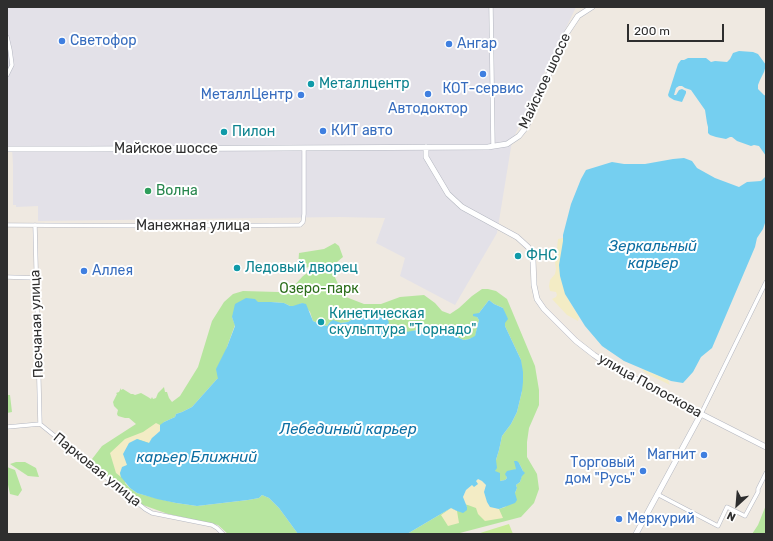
<!DOCTYPE html>
<html>
<head>
<meta charset="utf-8">
<style>
  body { margin:0 }
  #map { position:relative; width:773px; height:541px; overflow:hidden; background:#efe9e1; font-family:Rubik,sans-serif }
  canvas { display:block }
  .frame { position:absolute; inset:0; border:8px solid #2e2e2e; pointer-events:none }
  .north { position:absolute; left:717px; top:485px; width:40px; height:40px; -webkit-text-stroke:3px #fff; paint-order:stroke; rotate:206deg; font-size:11px; font-weight:700; line-height:16px; text-align:center; color:#2e2e2e }
  .north::after { content:''; display:block; margin:auto; width:14px; height:18px; background:#2e2e2e; clip-path:polygon(50% 0,100% 100%,50% 72%,0 100%) }
  .scale { position:absolute; left:627px; top:24px; width:97px; height:18px; box-sizing:border-box; border:2px solid #2e2e2e; border-top:0; padding-left:5px; font-size:12px; line-height:14px; white-space:nowrap; color:#2e2e2e; -webkit-text-stroke:3px #fff; paint-order:stroke }
</style>
</head>
<body>
<div id="map">
<canvas width="773" height="541"></canvas>
<div class="frame"></div>
<div class="north">N</div>
<div class="scale">200 m</div>
</div>
<script>
const c = document.querySelector('canvas').getContext('2d');
c.lineJoin = 'round';
function paint(path, color) { c.fillStyle = color; c.fill(path, 'evenodd'); }
const shape = rows => new Path2D(rows.map(r => 'M' + r).join(''));
function trace(path, color, width, dash) { c.strokeStyle = color; c.lineWidth = width; c.lineCap = dash ? 'butt' : 'round'; c.setLineDash(dash || []); c.stroke(path); }
function drawText(font, color, halo, rows, align = 'center') {
  c.font = font + ' Rubik,sans-serif'; c.lineWidth = 4; c.setLineDash([]); c.textBaseline = 'middle'; c.strokeStyle = halo; c.fillStyle = color; for (const [text, x, y, turn = 0] of rows) {
    c.save(); c.translate(x, y); c.rotate((+turn || 0) * Math.PI / 180); c.textAlign = isNaN(turn) ? turn : align; if (halo) c.strokeText(text, 0, 0); c.fillText(text, 0, 0); c.restore();
  }
}
const industrial = shape([
  [7,7,576,7,512,141,497,233,455,305,400,276,405,258,376,243,385,218,340,217,38,221,38,206,16,207,16,205,13,205,13,165,12,147,7,147]
]);
const green = shape([
  [335,243,339,246,343,257,331,267,320,266,311,266,306,268,298,267,299,253,324,249],
  [316,267,326,268,333,273,339,286,346,297,364,304,381,304,400,297,424,295,435,303,442,311,450,314,459,308,472,296,482,289,488,289,496,291,507,299,535,366,539,390,539,405,529,428,527,442,527,457,537,474,539,489,534,503,521,517,456,534,407,534,451,508,457,511,467,507,465,504,499,509,505,507,515,493,517,488,516,485,520,482,523,471,519,463,516,469,506,476,507,478,505,480,500,481,495,471,496,460,499,450,502,436,511,424,517,412,522,391,521,360,505,326,503,308,494,304,489,300,479,313,477,317,479,320,475,337,469,339,464,340,459,338,454,334,446,330,436,328,430,330,423,329,412,331,402,336,392,336,388,333,379,313,367,314,360,314,348,322,341,323,330,322,327,326,322,325,313,321,310,312,302,303,296,306,290,306,284,303,271,302,258,302,232,317,235,325,227,347,219,379,217,379,192,407,182,412,176,414,175,417,164,422,152,438,125,483,130,488,137,493,144,495,176,503,197,506,248,500,259,498,262,495,269,498,279,508,298,534,228,534,218,525,168,514,143,505,89,463,102,446,136,424,129,418,125,418,118,416,117,414,118,410,114,406,113,402,117,394,116,393,119,392,121,388,121,390,123,389,131,394,133,394,135,395,141,393,148,397,151,399,152,397,153,399,156,398,158,393,164,387,165,392,167,392,169,398,172,402,180,396,198,367,212,321,224,302,233,294,243,291,278,292,289,291,303,276],
  [7,395,10,395,12,412,7,413],
  [16,462,25,462,36,468,39,477,28,476,10,464],
  [7,467,15,470,22,490,18,496,10,494,7,480],
  [766,505,766,534,752,534,758,525]
]);
const sand = shape([
  [563,238,565,294,579,317,578,321,567,315,552,299,556,297,557,295,556,292,550,291,549,286,550,280,555,274,556,269,555,262,550,258,554,254,557,249,558,239],
  [640,368,668,380,670,385,646,373],
  [156,423,160,425,160,431,152,438,149,443,137,439,127,465,120,473,121,477,116,473,110,453,125,439,143,432],
  [478,479,482,481,486,485,484,492,497,509,499,509,503,518,485,521,478,514,476,508,465,504,463,497,466,490],
  [451,508,457,511,459,523,448,526,441,515]
]);
const pitch = shape([
  [509,524,513,534,477,534,496,528]
]);
const water = shape([
  [739,51,753,52,758,54,766,65,764,72,760,80,758,85,758,89,764,95,766,96,766,156,759,146,754,145,751,146,737,141,732,137,730,137,726,139,716,137,710,135,708,133,708,127,707,123,705,110,691,90,685,88,682,86,679,86,676,88,674,95,676,95,679,90,682,89,686,91,686,93,682,102,674,100,669,97,668,95,678,64,681,60,684,60,688,58,706,58,711,62,715,61,727,62,730,59,733,53],
  [684,158,692,161,697,168,715,178,739,187,747,182,761,181,766,176,766,220,763,229,757,238,755,247,712,348,701,357,693,372,683,383,671,381,624,361,602,346,585,326,565,294,560,276,559,265,563,241,563,235,571,204,581,179,586,170,612,162,624,164,645,164,673,159],
  [246,298,255,299,258,302,271,302,284,303,290,306,293,306,302,303,306,304,313,321,322,325,327,326,330,322,333,320,341,323,348,322,360,314,367,314,379,313,385,316,389,322,386,330,388,333,392,336,402,336,406,332,423,329,430,330,436,328,446,330,454,334,459,338,464,340,469,339,475,336,479,320,477,317,473,316,473,314,479,313,489,300,494,304,503,308,508,319,505,323,505,326,521,360,523,372,523,382,522,391,517,412,511,424,502,436,499,450,496,460,497,468,495,471,500,473,500,481,505,480,507,478,505,474,507,471,516,469,514,461,517,461,519,463,523,471,525,473,522,476,520,482,516,485,517,488,515,493,517,500,515,503,499,509,490,507,487,502,484,492,486,485,482,481,478,479,476,481,478,484,474,487,472,485,466,490,463,497,467,507,467,510,463,513,457,511,451,508,407,534,298,534,279,508,269,498,262,495,259,498,248,500,197,506,176,503,157,499,137,493,130,488,121,477,120,473,122,467,127,465,123,454,129,443,137,439,149,443,152,438,160,431,160,425,164,422,175,417,176,414,182,412,192,407,217,379,218,379,216,369,227,347,235,326,232,317,235,304]
]);
const street = shape([
  [491,7,493,146],
  [7,37,10,50,12,65,7,75],
  [7,225,179,226,300,225,303,222,304,214,304,148],
  [35,225,40,424],
  [7,277,36,278],
  [701,414,766,282],
  [40,424,145,509,152,513,212,525,217,528,223,534],
  [7,427,40,424],
  [657,494,718,526,727,507,745,516,758,492,758,489,766,473]
]);
const secondary = shape([
  [426,147,426,157,448,194,462,207,517,237,528,247,533,255,533,260,534,285,537,299,544,309,576,341,594,355,610,366,686,404,701,414,766,447],
  [7,149,86,149,488,147,507,144,519,136,523,131,527,125,566,34,578,16,592,7],
  [636,534,701,414]
]);
const markers = [
  [62,41,4,"#3f7fe0"],
  [449,44,4,"#3f7fe0"],
  [483,74,4,"#3f7fe0"],
  [311,84,4,"#0f9aa8"],
  [428,94,4,"#3f7fe0"],
  [301,95,4,"#3f7fe0"],
  [323,131,4,"#3f7fe0"],
  [224,132,4,"#0f9aa8"],
  [148,191,4,"#2e9e5b"],
  [518,256,4,"#0f9aa8"],
  [237,268,4,"#0f9aa8"],
  [84,271,4,"#3f7fe0"],
  [321,322,4,"#0f9aa8"],
  [704,455,4,"#3f7fe0"],
  [643,471,4,"#3f7fe0"],
  [619,519,4,"#3f7fe0"]
];
const shopNames = [
  ["Светофор",70,41],
  ["Ангар",457,44],
  ["КОТ-сервис",483,89,"center"],
  ["МеталлЦентр",293,95,"right"],
  ["Автодоктор",428,109,"center"],
  ["КИТ авто",331,131],
  ["Аллея",92,271],
  ["Магнит",696,455,"right"],
  ["Торговый",635,463,"right"],
  ["дом \"Русь\"",635,479,"right"],
  ["Меркурий",627,519]
];
const streetNames = [
  ["Майское шоссе",545,81,-65],
  ["Майское шоссе",166,149],
  ["Манежная улица",193,226],
  ["Песчаная улица",37,324,-92],
  ["улица Полоскова",650,386,29],
  ["Парковая улица",97,470,39]
];
const cultureNames = [
  ["Металлцентр",319,84],
  ["Пилон",232,132],
  ["ФНС",526,256],
  ["Ледовый дворец",245,268],
  ["Кинетическая",329,314],
  ["скульптура \"Торнадо\"",329,330]
];
const leisureNames = [
  ["Волна",156,191]
];
const parkNames = [
  ["Озеро-парк",319,289]
];
const waterNames = [
  ["Зеркальный",653,247],
  ["карьер",653,264],
  ["Лебединый карьер",348,430],
  ["карьер Ближний",197,458]
];
paint(industrial, '#e3e1e8');
paint(green, '#b6e59e');
paint(sand, '#f3ecc5');
paint(pitch, '#c9ec9a');
paint(water, '#75cff0');
trace(street, '#b4b7c1', 4.5);
trace(secondary, '#b4b7c1', 6);
trace(street, '#fff', 3.5);
trace(secondary, '#fff', 5);
for (const [x, y, r, color] of markers) { const dot = new Path2D(); dot.arc(x, y, r, 0, 2 * Math.PI); c.fillStyle = color; c.fill(dot); trace(dot, '#fff', 1.5); }
drawText('14px', '#366cbe', '#fff', shopNames, 'left');
drawText('14px', '#2e2e2e', '#fff', streetNames);
drawText('14px', '#0d838f', '#fff', cultureNames, 'left');
drawText('14px', '#27864d', '#fff', leisureNames, 'left');
drawText('14px', '#2c6e1b', '#fff', parkNames);
drawText('italic 15px', '#0d6fa3', '#fff', waterNames);
</script>
</body>
</html>
